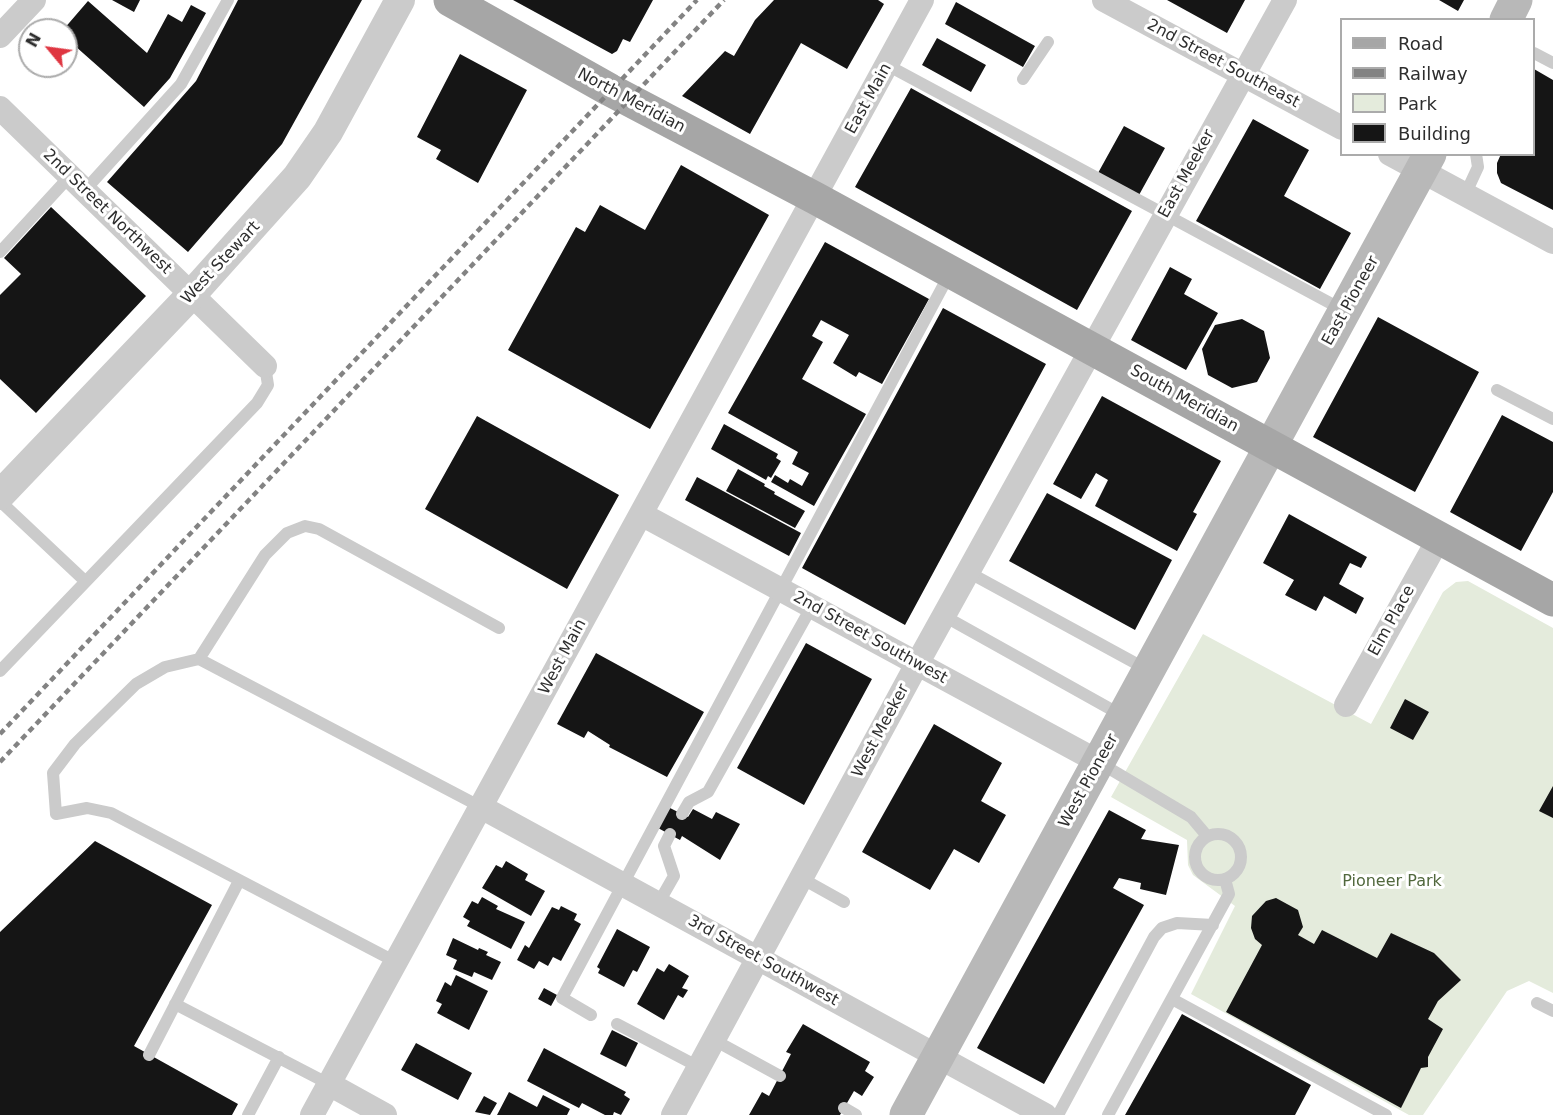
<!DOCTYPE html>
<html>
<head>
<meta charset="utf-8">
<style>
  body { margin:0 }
  #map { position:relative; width:1553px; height:1115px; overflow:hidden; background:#fff; font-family:"DejaVu Sans",sans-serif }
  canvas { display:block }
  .legend { position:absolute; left:1340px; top:18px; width:195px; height:138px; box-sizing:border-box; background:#fff; border:2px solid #ababab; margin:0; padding:8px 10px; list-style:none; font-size:18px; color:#2e2e2e }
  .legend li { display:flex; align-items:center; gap:12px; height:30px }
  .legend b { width:30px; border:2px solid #ababab }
  .north { position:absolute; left:18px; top:18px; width:60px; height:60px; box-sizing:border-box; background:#fff; border:2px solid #ababab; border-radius:50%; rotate:299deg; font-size:16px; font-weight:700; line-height:24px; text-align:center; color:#2e2e2e }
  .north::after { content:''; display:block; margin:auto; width:21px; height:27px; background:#df3641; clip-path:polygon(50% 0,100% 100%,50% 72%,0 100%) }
</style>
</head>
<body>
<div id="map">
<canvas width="1553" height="1115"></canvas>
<ul class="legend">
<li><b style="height:8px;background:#a6a6a6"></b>Road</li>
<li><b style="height:8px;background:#838383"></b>Railway</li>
<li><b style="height:16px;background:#e4ebdc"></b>Park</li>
<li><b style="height:16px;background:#151515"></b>Building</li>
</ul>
<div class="north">N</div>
</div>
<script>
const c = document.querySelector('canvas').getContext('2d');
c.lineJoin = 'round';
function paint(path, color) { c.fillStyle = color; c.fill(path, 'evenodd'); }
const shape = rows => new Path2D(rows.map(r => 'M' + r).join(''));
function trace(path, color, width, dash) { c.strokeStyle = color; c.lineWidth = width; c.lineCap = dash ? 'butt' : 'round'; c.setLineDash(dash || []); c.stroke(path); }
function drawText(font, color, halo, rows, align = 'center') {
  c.font = font + ' "DejaVu Sans",sans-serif'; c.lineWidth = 6; c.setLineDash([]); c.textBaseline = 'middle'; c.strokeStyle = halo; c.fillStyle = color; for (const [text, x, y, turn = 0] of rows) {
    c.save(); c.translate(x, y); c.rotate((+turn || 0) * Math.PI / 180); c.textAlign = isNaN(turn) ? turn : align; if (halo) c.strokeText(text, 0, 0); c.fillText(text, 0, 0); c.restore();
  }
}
const green = shape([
  [1468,581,1553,628,1553,993,1529,981,1507,991,1423,1115,1409,1115,1191,994,1235,906,1193,875,1188,865,1187,840,1111,797,1203,634,1371,724,1443,592,1456,582]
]);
const building = shape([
  [112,0,140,0,134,12],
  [238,0,362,0,282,144,188,252,107,182,196,81],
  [513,0,653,0,630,42,623,39,617,51,612,54],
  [774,0,878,0,884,4,847,69,801,43,750,134,682,96,725,51,734,56,755,20],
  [1167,0,1245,0,1227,33],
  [1439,0,1464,0,1458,11],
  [88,1,147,53,168,14,182,22,191,5,206,13,170,78,144,107,66,38,66,30,63,30],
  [956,2,1035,46,1023,67,945,24],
  [937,38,986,65,971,92,922,65],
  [460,54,527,90,478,183,436,159,441,150,417,137],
  [1534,69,1553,80,1553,210,1501,183,1497,173,1497,163,1501,154,1534,154],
  [911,88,1132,211,1077,310,855,187],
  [1253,119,1309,150,1284,196,1351,233,1320,289,1196,221],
  [1124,126,1165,148,1139,195,1098,173],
  [681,165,769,215,650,429,508,350,576,227,585,232,600,205,645,230],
  [51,207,146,296,36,413,0,379,0,295,21,274,4,258],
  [825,242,929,299,882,384,859,372,856,377,833,363,849,335,821,320,812,336,823,342,802,379,866,414,814,506,771,482,775,475,788,483,790,479,802,486,809,473,792,464,798,452,728,413],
  [1170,267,1192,279,1184,294,1218,313,1186,370,1131,340],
  [943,308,1046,364,905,625,802,568],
  [1378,317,1479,372,1415,492,1313,437],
  [1242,319,1264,331,1270,358,1257,382,1232,388,1208,375,1202,349,1215,325],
  [1102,396,1221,461,1193,512,1197,514,1177,551,1095,506,1108,480,1096,473,1081,499,1053,484],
  [1502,415,1553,442,1553,492,1521,551,1450,512],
  [477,416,619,495,567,589,425,509],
  [724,424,778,454,776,458,781,461,771,478,768,476,766,480,711,449],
  [738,469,765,484,764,486,775,492,774,494,805,511,795,528,726,491],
  [697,477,801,533,789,556,685,500],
  [1047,493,1172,560,1135,630,1009,561],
  [1289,514,1367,557,1361,568,1350,563,1339,584,1364,598,1356,614,1324,596,1316,611,1285,595,1294,580,1263,563],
  [806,643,872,679,804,805,737,768],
  [596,653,704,712,667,777,609,747,610,745,588,731,584,738,557,724],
  [1405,699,1429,712,1413,740,1390,728],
  [934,724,1002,763,981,801,1006,815,979,863,954,849,930,890,862,852],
  [1553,786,1553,818,1539,811],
  [670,808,688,817,693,809,712,819,716,812,740,824,720,860,682,836,680,840,658,828],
  [1109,810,1146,830,1141,839,1179,845,1166,895,1140,889,1141,883,1119,878,1113,888,1144,905,1044,1084,977,1048],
  [95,841,212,905,134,1046,238,1104,232,1115,0,1115,0,932],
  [506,861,528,874,525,880,545,891,531,916,482,888,496,865,502,868],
  [482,897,498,906,496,909,525,922,511,949,467,926,470,921,463,917,472,901,478,904],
  [1276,898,1298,910,1303,927,1298,935,1314,944,1322,930,1377,958,1391,933,1434,953,1461,980,1438,1001,1428,1019,1443,1029,1428,1057,1428,1067,1421,1068,1401,1108,1226,1012,1262,945,1255,939,1251,928,1252,916,1266,901],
  [561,906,577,914,574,920,581,924,561,961,553,957,548,966,539,961,534,969,517,960,525,945,529,948,552,907,559,910],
  [617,929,650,947,637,972,633,970,624,987,598,973,600,969,597,967],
  [453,938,478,950,479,948,488,952,486,955,501,962,492,980,474,972,472,977,453,969,457,960,446,955],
  [669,964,689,976,682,988,688,990,683,998,678,995,664,1020,637,1004,657,968,664,972],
  [456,975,488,991,469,1030,437,1013,442,1004,436,1001,445,982,451,986],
  [544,988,557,995,551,1006,538,999],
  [1182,1014,1311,1085,1295,1115,1125,1115],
  [803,1024,870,1062,865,1071,874,1077,862,1096,854,1091,840,1115,749,1115,762,1092,769,1096,791,1054,786,1052],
  [612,1030,638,1043,626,1067,600,1054],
  [416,1043,472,1073,458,1100,401,1070],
  [544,1048,626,1092,624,1095,630,1099,621,1115,614,1112,613,1115,605,1115,582,1103,579,1108,527,1081],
  [509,1092,537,1107,543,1095,570,1109,567,1115,497,1115],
  [484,1096,497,1103,490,1115,475,1112]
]);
const service = shape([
  [1534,53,1553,63],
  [887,65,1343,310],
  [1023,79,1048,42],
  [85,190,181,84,228,0],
  [1465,195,1478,167,1476,154],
  [0,252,70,176],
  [1497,390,1553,419],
  [0,501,85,581],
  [968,572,1148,670],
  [944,616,1123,716],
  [199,659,265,555,287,533,305,526,319,529,499,628],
  [0,671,257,403,268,385,265,366],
  [1100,763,1191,817,1207,836],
  [682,814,689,802,708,792,812,606],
  '1195 857a23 23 0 1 1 46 0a23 23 0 1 1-46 0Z',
  [801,878,844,902],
  [658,904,674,876,664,846,670,834],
  [396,962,111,813,87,808,56,814,53,773,75,744,136,684,165,667,199,659,481,807],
  [1172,999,1386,1115],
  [1537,1003,1553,1011],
  [175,1004,329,1084],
  [591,1015,562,998,950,273],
  [617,1024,699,1067],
  [714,1040,780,1076],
  [149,1055,239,881],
  [844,1108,856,1115],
  [248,1115,279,1057],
  [1058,1115,1154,937,1162,928,1177,923,1213,925],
  [1108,1115,1229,894,1225,879]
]);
const minor = shape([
  [1104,0,1342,128],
  [0,36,34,0],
  [0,108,265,366],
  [1390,154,1553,242],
  [641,514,1099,762],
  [1346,705,1439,538],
  [481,807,1045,1115],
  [329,1084,385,1115],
  [312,1115,922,0],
  [673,1115,917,664,1285,0]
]);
const tertiary = shape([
  [0,495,192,294,297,177,328,132,400,0]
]);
const secondary = shape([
  [1506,20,1516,0],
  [906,1115,1430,154]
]);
const primary = shape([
  [450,0,610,90,815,198,1553,600]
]);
const rail = shape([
  [0,734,697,0],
  [0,762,724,0]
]);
const streetNames = [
  ["2nd Street Southeast",1223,64,28],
  ["East Main",869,99,-61],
  ["North Meridian",631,101,28],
  ["East Meeker",1187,174,-61],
  ["2nd Street Northwest",107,212,44],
  ["West Stewart",221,263,-47],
  ["East Pioneer",1351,301,-61],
  ["South Meridian",1184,399,29],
  ["Elm Place",1392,621,-61],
  ["2nd Street Southwest",870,638,29],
  ["West Main",563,657,-62],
  ["West Meeker",881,731,-62],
  ["West Pioneer",1089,781,-61],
  ["3rd Street Southwest",763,961,29]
];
const parkNames = [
  ["Pioneer Park",1392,882]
];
paint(green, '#e4ebdc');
paint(building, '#151515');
trace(service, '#cbcbcb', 12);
trace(minor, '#cbcbcb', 24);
trace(tertiary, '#cbcbcb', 30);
trace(secondary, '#b8b8b8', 33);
trace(primary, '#a6a6a6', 33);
trace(rail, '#838383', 4.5, [6, 4.5]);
drawText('16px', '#2e2e2e', '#fff', streetNames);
drawText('16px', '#51683d', '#fff', parkNames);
</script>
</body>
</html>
